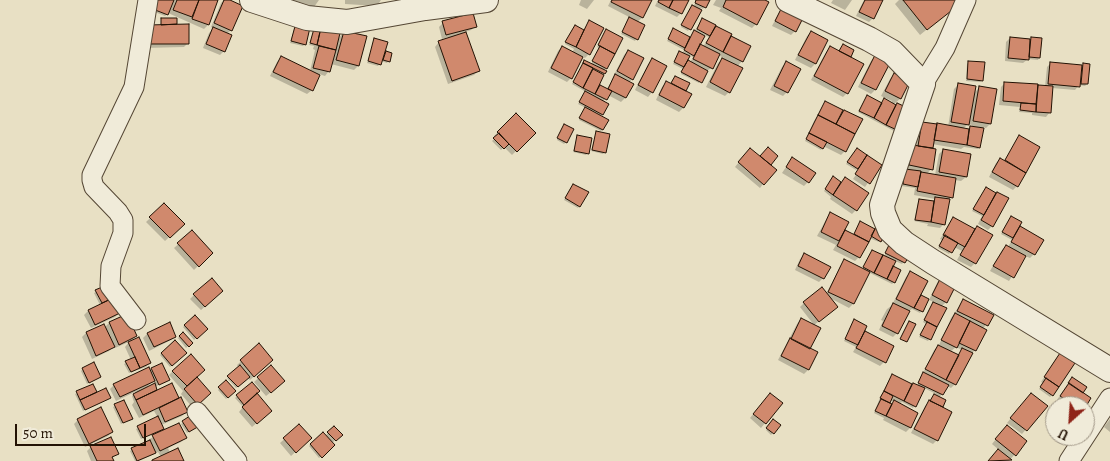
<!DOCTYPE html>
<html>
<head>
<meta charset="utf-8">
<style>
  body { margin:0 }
  #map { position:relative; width:1110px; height:461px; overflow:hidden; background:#e8e0c4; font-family:Alegreya,serif }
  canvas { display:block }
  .north { position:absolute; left:1045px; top:396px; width:50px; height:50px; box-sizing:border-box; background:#f0ebd9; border:1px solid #9e9484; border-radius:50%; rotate:206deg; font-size:14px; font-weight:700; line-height:20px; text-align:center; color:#231204 }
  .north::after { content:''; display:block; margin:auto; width:18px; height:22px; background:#8f2418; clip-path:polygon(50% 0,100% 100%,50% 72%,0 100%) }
  .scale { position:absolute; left:15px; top:424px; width:131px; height:22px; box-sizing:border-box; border:2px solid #231204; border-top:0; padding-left:6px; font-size:15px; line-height:18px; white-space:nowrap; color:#231204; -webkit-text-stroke:4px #f0ebd9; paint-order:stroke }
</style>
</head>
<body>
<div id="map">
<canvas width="1110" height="461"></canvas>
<div class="north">U</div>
<div class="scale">50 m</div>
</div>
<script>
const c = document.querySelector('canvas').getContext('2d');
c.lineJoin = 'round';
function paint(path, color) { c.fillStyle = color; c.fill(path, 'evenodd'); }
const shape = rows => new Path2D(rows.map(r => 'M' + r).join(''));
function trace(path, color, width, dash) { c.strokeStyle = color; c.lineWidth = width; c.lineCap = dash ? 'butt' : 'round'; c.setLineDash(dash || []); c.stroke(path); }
const shadow = shape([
  [152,0,217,0,208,25,204,29,168,13,165,16,149,10],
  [224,0,227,0,231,30,227,34,224,51,220,55,203,48,209,33,214,28,211,27,221,3],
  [293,0,319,0,314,7],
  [345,0,381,0,377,6,345,4],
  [581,0,594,0,587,9,579,5],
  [611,0,651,0,642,18,637,22,643,26,635,41,621,34,631,18,608,6],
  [658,0,687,0,681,13,677,17,655,6],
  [697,0,708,0,704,7,703,9,701,8,688,31,681,27,690,8,693,7],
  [716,0,762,0,756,24,752,28,719,11,721,8,713,5],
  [833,0,852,0,845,10,831,3],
  [864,0,880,0,873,18,869,22,856,16],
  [899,0,963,0,920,35,895,4],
  [785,5,795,31,791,35,772,26,781,9],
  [162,19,176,19,176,26,188,43,184,47,144,48,160,26],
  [701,21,714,26,750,46,742,61,737,67,729,92,725,96,706,87,718,63,724,58,718,55,712,68,706,71,699,83,681,74,683,69,673,64,678,54,682,54,684,50,667,41,672,32,673,30,690,38],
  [704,35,709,37,703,47,699,45],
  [689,55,693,57,690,63,686,61],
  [296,22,305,44,303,46,290,43],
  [589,22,589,54,585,58,582,56,571,78,567,82,548,72,558,51,562,47,572,53,574,49,565,44,573,28,575,26,583,30],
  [443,23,476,26,471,30,465,32,478,71,474,75,448,84,435,47,439,42,450,39,449,37,442,39,439,27],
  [315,27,337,40,344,32,358,66,354,70,331,64,329,71,325,76,319,74,312,90,307,94,270,76,277,62,281,58,310,71,315,50,313,49,314,46,309,45],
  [606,31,606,68,603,71,605,72,598,85,606,90,615,76,614,75,624,55,628,51,632,79,629,83,625,98,621,102,608,95,603,102,602,114,600,117,602,130,601,131,579,120,586,108,578,104,586,92,572,84,583,63,585,61,591,65,599,48,597,47],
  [811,32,827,40,815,64,811,68,795,60,807,36],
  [1010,38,1041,39,1039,58,1038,60,1028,59,1023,63,1005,61,1006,42],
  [375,40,384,52,391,54,388,61,387,63,381,61,378,66,367,63],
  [830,48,838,52,853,50,848,57,847,93,843,97,811,80,826,52],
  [875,57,888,63,875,90,871,94,858,87,871,61],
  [652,60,652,92,648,97,635,90,648,64],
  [969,62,982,80,980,82,966,81,967,64],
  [786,63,787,92,783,96,770,90,782,67],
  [1051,63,1082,66,1084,65,1087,84,1085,86,1079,85,1075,90,1052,88,1050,112,1046,117,1032,115,1032,113,1019,112,1020,107,999,105,1001,87,1005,83,1045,87,1047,67],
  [894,74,908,82,900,99,894,104,906,109,894,131,858,112,867,96,882,104,891,103,892,101,881,96,890,79],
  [673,79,688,84,684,91,683,108,679,112,656,100,662,87,666,83,671,85],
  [958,85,973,94,980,87,990,124,986,128,983,127,979,147,978,149,964,147,961,149,932,144,931,169,927,174,935,175,939,154,943,150,970,155,966,177,961,181,955,180,951,197,948,200,944,224,940,228,927,226,928,224,914,221,918,202,919,200,932,202,935,199,914,195,915,188,901,186,909,150,915,146,919,127,923,123,948,127,954,89],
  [968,124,972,125,969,129,963,129],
  [826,103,861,120,845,151,841,155,823,146,821,150,805,141,814,121],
  [516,115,534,133,512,155,504,147,501,150,492,141,495,138,494,136],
  [563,127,566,142,564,144,557,140],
  [596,132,605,152,603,154,591,151],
  [577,137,588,153,586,155,573,152],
  [1020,137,1039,148,1017,186,1013,190,989,177,996,163,1000,159,1004,161],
  [768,149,777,156,769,165,763,184,760,188,735,167,746,153,760,158],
  [855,151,880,166,865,187,853,179,866,160,863,160,856,170,846,164],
  [792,158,808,182,804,186,782,173],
  [833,178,841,183,845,178,856,210,852,214,830,199,831,197,824,191],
  [573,185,579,206,578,208,564,200],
  [986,188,996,194,992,226,988,230,978,224,982,216,972,211],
  [164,205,183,224,165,241,146,222],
  [831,214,843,230,853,235,859,225,880,241,879,242,869,238,859,257,855,261,833,250,836,245,817,236,827,218],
  [1011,217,1016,232,1021,228,1034,254,1030,258,1025,256,1009,281,990,271,1002,250,1006,246,1008,247,1012,240,1001,234],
  [954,218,975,230,977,228,975,263,971,267,957,260,962,251,954,247,949,254,938,248,942,240,940,239],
  [192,232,211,253,194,270,174,248],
  [890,244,910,252,902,264,895,261,892,267,900,271,894,282,892,284,868,272,853,304,849,308,830,298,833,311,814,325,800,307,804,303,826,294,841,265,845,261,862,270,870,253,884,257],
  [804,255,823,278,819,282,795,270,800,259],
  [910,273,919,296,928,300,920,313,912,309,909,311,897,333,893,337,879,330,883,321,881,320,887,309,894,304,893,303,906,277],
  [943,275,946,302,941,307,945,309,928,341,919,337,926,324,923,322,934,302,929,300,939,279],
  [106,286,119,313,115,317,91,328,84,315,88,311,100,305,94,293],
  [194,295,218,295,201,310,190,299],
  [963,301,992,315,983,329,975,350,971,354,955,384,951,388,947,386,939,398,945,400,941,408,937,440,933,444,911,433,925,406,936,394,924,388,913,408,902,402,899,404,917,413,910,428,906,432,883,420,884,418,874,413,881,395,889,380,893,376,912,385,917,386,934,350,939,345,951,318],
  [956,347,962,350,957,356,950,352],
  [890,400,894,402,891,405,888,404],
  [126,315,136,336,131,341,115,348,114,346,109,351,92,359,82,337,86,333,103,326,104,328,109,323],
  [195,317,206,329,194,340,183,327],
  [801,319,809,349,808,370,804,374,778,360,797,324],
  [853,322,863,331,892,346,884,362,880,366,853,352,856,347,844,341],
  [169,324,175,336,171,340,149,351,143,338,147,334],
  [183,333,191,343,186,348,178,338],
  [129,342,150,362,146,367,129,373,124,364,131,360,125,347],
  [175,342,185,353,170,367,160,355],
  [259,345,268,364,250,380,248,378,236,388,227,378,239,368,237,365],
  [1056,359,1052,395,1050,397,1039,389,1043,383,1041,382],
  [271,367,280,385,266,396,254,382],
  [83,369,98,378,87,384,81,371],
  [151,369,166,381,155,387,157,391,171,385,186,412,182,416,161,425,161,430,141,439,136,429,158,418,154,411,139,418,132,405,134,402,132,396,137,391,116,401,110,389,114,385,149,371],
  [154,380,156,384,146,389,146,388],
  [173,371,196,378,210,393,193,408,181,394,183,391,169,375],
  [1070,380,1081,393,1085,406,1060,406,1061,403,1057,400],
  [226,382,234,391,226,399,218,390],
  [251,384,266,415,252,427,239,412,243,407,235,398],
  [93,385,97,394,110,398,83,411,75,394],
  [766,398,781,403,761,428,750,418],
  [1027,398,1046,406,1022,434,1007,423],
  [124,401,130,420,121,424,113,407],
  [193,415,197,426,187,433,181,424],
  [1110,419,1110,432,1104,427],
  [78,420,112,432,108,436,85,447,74,424],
  [774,421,779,425,771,435,766,430],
  [299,426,306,442,291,456,280,443],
  [334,427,341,435,332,443,334,445,319,458,309,446,323,434,325,436],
  [1003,430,1026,441,1009,461,989,461,999,450,992,444],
  [153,437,185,438,181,442,168,448,170,453,182,461,153,461,161,457,158,452,139,461,135,461,130,451],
  [91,447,117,454,111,459,112,461,91,461,87,451]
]);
const building = shape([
  [153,0,174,0,168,15,150,8,153,0],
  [177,0,199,0,192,17,173,10,177,0],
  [199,0,218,0,209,25,192,19,199,0],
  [224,0,230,0,243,6,232,31,214,23,224,0],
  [612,0,652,0,643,18,611,2,612,0],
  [659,0,673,0,669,8,658,2,659,0],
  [673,0,689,0,682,14,669,8,673,0],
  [696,0,710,0,706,8,695,3,696,0],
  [726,0,765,0,769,2,757,25,723,7,726,0],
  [865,0,883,0,874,19,859,12,865,0],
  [903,0,965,0,927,30,903,0],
  [784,3,805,14,796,32,775,21,784,3],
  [692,5,702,10,691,30,681,25,692,5],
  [473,13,477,27,446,35,442,21,473,13],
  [629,17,645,25,638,40,622,32,629,17],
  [161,18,177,18,177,24,161,25,161,18],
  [702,18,716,25,710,36,697,29,702,18],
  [297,19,311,23,306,45,291,41,297,19],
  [589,20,604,28,590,55,576,47,589,20],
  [189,24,189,44,148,44,147,25,189,24],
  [315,25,321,27,317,45,310,43,315,25],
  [575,25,584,30,576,47,565,42,575,25],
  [716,26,732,34,723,52,706,43,716,26],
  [213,27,232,35,225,52,206,44,213,27],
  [321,28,340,33,336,50,317,45,321,28],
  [673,28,690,37,685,48,668,39,673,28],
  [606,29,623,38,615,54,598,45,606,29],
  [694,30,705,36,694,56,684,50,694,30],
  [344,31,367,36,359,66,336,60,344,31],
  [811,31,828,40,816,64,798,55,811,31],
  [466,32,480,71,452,81,438,41,466,32],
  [731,36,751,46,743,62,723,52,731,36],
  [1010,37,1030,39,1029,60,1008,58,1010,37],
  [1031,37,1042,38,1040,58,1029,57,1031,37],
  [374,38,388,42,381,65,368,61,374,38],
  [700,44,720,54,713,69,693,59,700,44],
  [843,44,854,50,851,57,839,51,843,44],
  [319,46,336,50,330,72,313,68,319,46],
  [562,46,583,57,572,79,551,68,562,46],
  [600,46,615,54,607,69,592,61,600,46],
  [830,46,864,64,848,94,814,76,830,46],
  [628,50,644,58,633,80,617,71,628,50],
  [386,51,392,53,390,62,383,60,386,51],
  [679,51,690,56,684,67,674,62,679,51],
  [875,55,890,63,876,90,861,83,875,55],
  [281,56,320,75,313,91,273,72,281,56],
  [652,58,667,66,653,93,638,85,652,58],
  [722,58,743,68,730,93,710,82,722,58],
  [584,60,607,71,605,74,583,63,584,60],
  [688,60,708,71,702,83,681,72,688,60],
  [786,61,801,69,788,93,774,86,786,61],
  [968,61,985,62,983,81,967,79,968,61],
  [1050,62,1082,65,1080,87,1048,84,1050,62],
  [583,63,593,68,583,88,573,82,583,63],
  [1083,63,1090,64,1088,84,1081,84,1083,63],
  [593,69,604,75,595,94,583,88,593,69],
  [894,73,910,81,901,99,885,91,894,73],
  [615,74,634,84,626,98,608,89,615,74],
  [675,76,690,83,686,91,671,83,675,76],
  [666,81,692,94,684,108,659,95,666,81],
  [1004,82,1038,84,1036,104,1003,101,1004,82],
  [958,83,976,86,969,125,951,122,958,83],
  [600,85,612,91,607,100,595,94,600,85],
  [1038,85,1053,86,1051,113,1036,112,1038,85],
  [979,86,997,89,991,124,973,121,979,86],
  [585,91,609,104,603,115,579,102,585,91],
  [867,95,882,103,874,118,859,111,867,95],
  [884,98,896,105,886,125,874,118,884,98],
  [825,101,843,110,836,124,818,115,825,101],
  [897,103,908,108,897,130,886,125,897,103],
  [1021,103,1036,104,1036,112,1020,110,1021,103],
  [585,107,609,120,603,130,579,118,585,107],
  [844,110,863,119,855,134,836,124,844,110],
  [516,113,536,133,517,152,497,132,516,113],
  [818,115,855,134,846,152,809,133,818,115],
  [922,122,937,124,933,148,918,146,922,122],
  [937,123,969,129,967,145,934,140,937,123],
  [564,124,574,129,567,143,557,138,564,124],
  [970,126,984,128,980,148,967,145,970,126],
  [596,131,610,134,606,153,592,150,596,131],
  [499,133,509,144,504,149,493,138,499,133],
  [809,133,827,142,823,149,806,139,809,133],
  [577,135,592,138,589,154,574,151,577,135],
  [1019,135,1040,147,1026,173,1005,160,1019,135],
  [913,145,936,149,933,170,909,165,913,145],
  [768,147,778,156,771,165,760,156,768,147],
  [750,148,777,170,764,185,738,162,750,148],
  [857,148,867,155,858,169,847,162,857,148],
  [943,149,971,154,967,177,939,172,943,149],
  [867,155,882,165,870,184,855,174,867,155],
  [792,157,816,173,809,183,786,167,792,157],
  [1000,158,1026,173,1018,187,992,172,1000,158],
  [905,169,921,171,918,187,903,184,905,169],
  [921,172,956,178,953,198,917,191,921,172],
  [833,176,841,182,833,195,825,189,833,176],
  [845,177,869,193,857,211,833,195,845,177],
  [573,184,589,192,580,207,565,198,573,184],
  [986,187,996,193,984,215,973,209,986,187],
  [997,192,1009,198,993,227,981,220,997,192],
  [935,197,950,199,945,225,931,222,935,197],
  [919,199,934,201,931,222,915,220,919,199],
  [164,203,185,224,170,238,149,217,164,203],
  [830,212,849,222,839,241,821,232,830,212],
  [1011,216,1022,222,1013,238,1002,232,1011,216],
  [953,217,975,229,965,247,943,235,953,217],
  [860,221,875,229,869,242,854,234,860,221],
  [977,226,993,235,976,264,960,255,977,226],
  [1020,226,1044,240,1035,255,1011,242,1020,226],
  [876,227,886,232,881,242,871,236,876,227],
  [192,230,213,253,199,267,177,243,192,230],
  [845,230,869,242,860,258,837,246,845,230],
  [945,235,958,243,952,253,939,246,945,235],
  [891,241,912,251,905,263,885,253,891,241],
  [1006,245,1026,256,1014,278,993,266,1006,245],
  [872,250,883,255,874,273,863,267,872,250],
  [804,253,831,267,824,279,798,266,804,253],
  [883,255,896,261,887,279,874,273,883,255],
  [844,259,870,272,854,304,828,292,844,259],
  [893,266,901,270,895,283,887,279,893,266],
  [910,271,928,281,914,308,896,299,910,271],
  [943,273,958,281,947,303,932,295,943,273],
  [212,278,223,291,205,307,193,294,212,278],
  [107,285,113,298,102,303,95,290,107,285],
  [822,287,838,307,819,322,803,302,822,287],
  [921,295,929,299,923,312,914,308,921,295],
  [113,298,120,313,95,325,88,310,113,298],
  [963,299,994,315,988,326,957,311,963,299],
  [933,302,947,308,937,327,924,320,933,302],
  [893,303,910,311,898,334,882,326,893,303],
  [955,313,970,321,957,348,941,340,955,313],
  [127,314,137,336,119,345,109,322,127,314],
  [195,315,208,329,197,339,184,325,195,315],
  [801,318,821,328,810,349,791,339,801,318],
  [854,319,867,326,858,345,845,339,854,319],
  [909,321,916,324,907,342,900,339,909,321],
  [970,321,987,330,976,351,959,343,970,321],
  [170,322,176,337,154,347,147,333,170,322],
  [927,322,937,327,931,340,920,335,927,322],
  [104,324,115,347,96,356,86,332,104,324],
  [865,331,894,346,886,363,856,348,865,331],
  [183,332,193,343,189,347,179,336,183,332],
  [139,337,151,363,140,368,128,342,139,337],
  [790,338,818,352,809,370,781,356,790,338],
  [175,340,187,353,172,366,161,353,175,340],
  [259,343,273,360,254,377,240,360,259,343],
  [938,345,959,355,946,380,925,369,938,345],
  [962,348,973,353,956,385,946,380,962,348],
  [1060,353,1075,363,1059,387,1044,377,1060,353],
  [191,354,205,370,187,386,172,371,191,354],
  [135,357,140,368,131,372,125,361,135,357],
  [94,362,101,377,89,383,82,368,94,362],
  [162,363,170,380,159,385,151,368,162,363],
  [240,365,250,377,238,387,227,376,240,365],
  [271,365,285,381,271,393,257,377,271,365],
  [149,367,155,381,120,397,113,384,149,367],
  [923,372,949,385,943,395,918,383,923,372],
  [892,374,912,384,904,401,884,391,892,374],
  [197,377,211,393,198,405,184,389,197,377],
  [1072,377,1087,387,1083,393,1068,383,1072,377],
  [1046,378,1059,387,1053,396,1040,387,1046,378],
  [226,380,236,391,228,398,218,387,226,380],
  [252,382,260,391,244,405,236,395,252,382],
  [155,383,157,390,136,400,133,394,155,383],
  [172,383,179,398,143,415,136,400,172,383],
  [913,383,925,388,916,407,904,401,913,383],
  [1069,383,1091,398,1085,408,1085,406,1075,406,1060,396,1069,383],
  [93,384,97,392,80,400,76,391,93,384],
  [106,388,111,398,85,410,80,400,106,388],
  [884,391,893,396,890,403,880,398,884,391],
  [257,393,272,411,257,424,242,407,257,393],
  [770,393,783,403,766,424,753,414,770,393],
  [1031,393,1048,406,1027,431,1010,418,1031,393],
  [934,394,946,400,943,407,930,401,934,394],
  [181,397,188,412,165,422,159,408,181,397],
  [881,399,892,404,886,416,875,411,881,399],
  [124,400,133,419,123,423,114,404,124,400],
  [894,400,918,413,911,428,886,416,894,400],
  [929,400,952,412,938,441,914,429,929,400],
  [101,407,113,432,89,444,77,419,101,407],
  [193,414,201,425,189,432,182,421,193,414],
  [158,416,164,429,143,438,137,426,158,416],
  [773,419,781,425,774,434,766,428,773,419],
  [179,423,187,438,160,451,152,435,179,423],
  [299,424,312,438,296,453,283,438,299,424],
  [1007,425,1027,441,1016,456,995,439,1007,425],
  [334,426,343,435,336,441,327,432,334,426],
  [323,432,335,445,322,458,310,444,323,432],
  [111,437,119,454,112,457,114,461,97,461,90,446,111,437],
  [150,440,156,453,137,461,131,448,150,440],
  [178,448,184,461,152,461,152,460,178,448],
  [998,449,1012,460,988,461,998,449]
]);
const minor = shape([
  [923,84,945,48,966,0],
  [136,320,110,286,111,266,123,233,123,220,118,212,94,187,92,180,92,175,134,87,148,0],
  [197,412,237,461],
  [1069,461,1110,398]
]);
const tertiary = shape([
  [252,0,307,18,347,22,425,8,486,0],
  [788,0,869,39,892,52,923,84,882,205,883,213,890,230,904,243,933,262,1110,370]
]);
paint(shadow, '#0003');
paint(building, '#d0896d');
trace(building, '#231204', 1);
trace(minor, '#544634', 21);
trace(tertiary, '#544634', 26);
trace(minor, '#f0ebd9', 19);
trace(tertiary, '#f0ebd9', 24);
</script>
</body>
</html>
